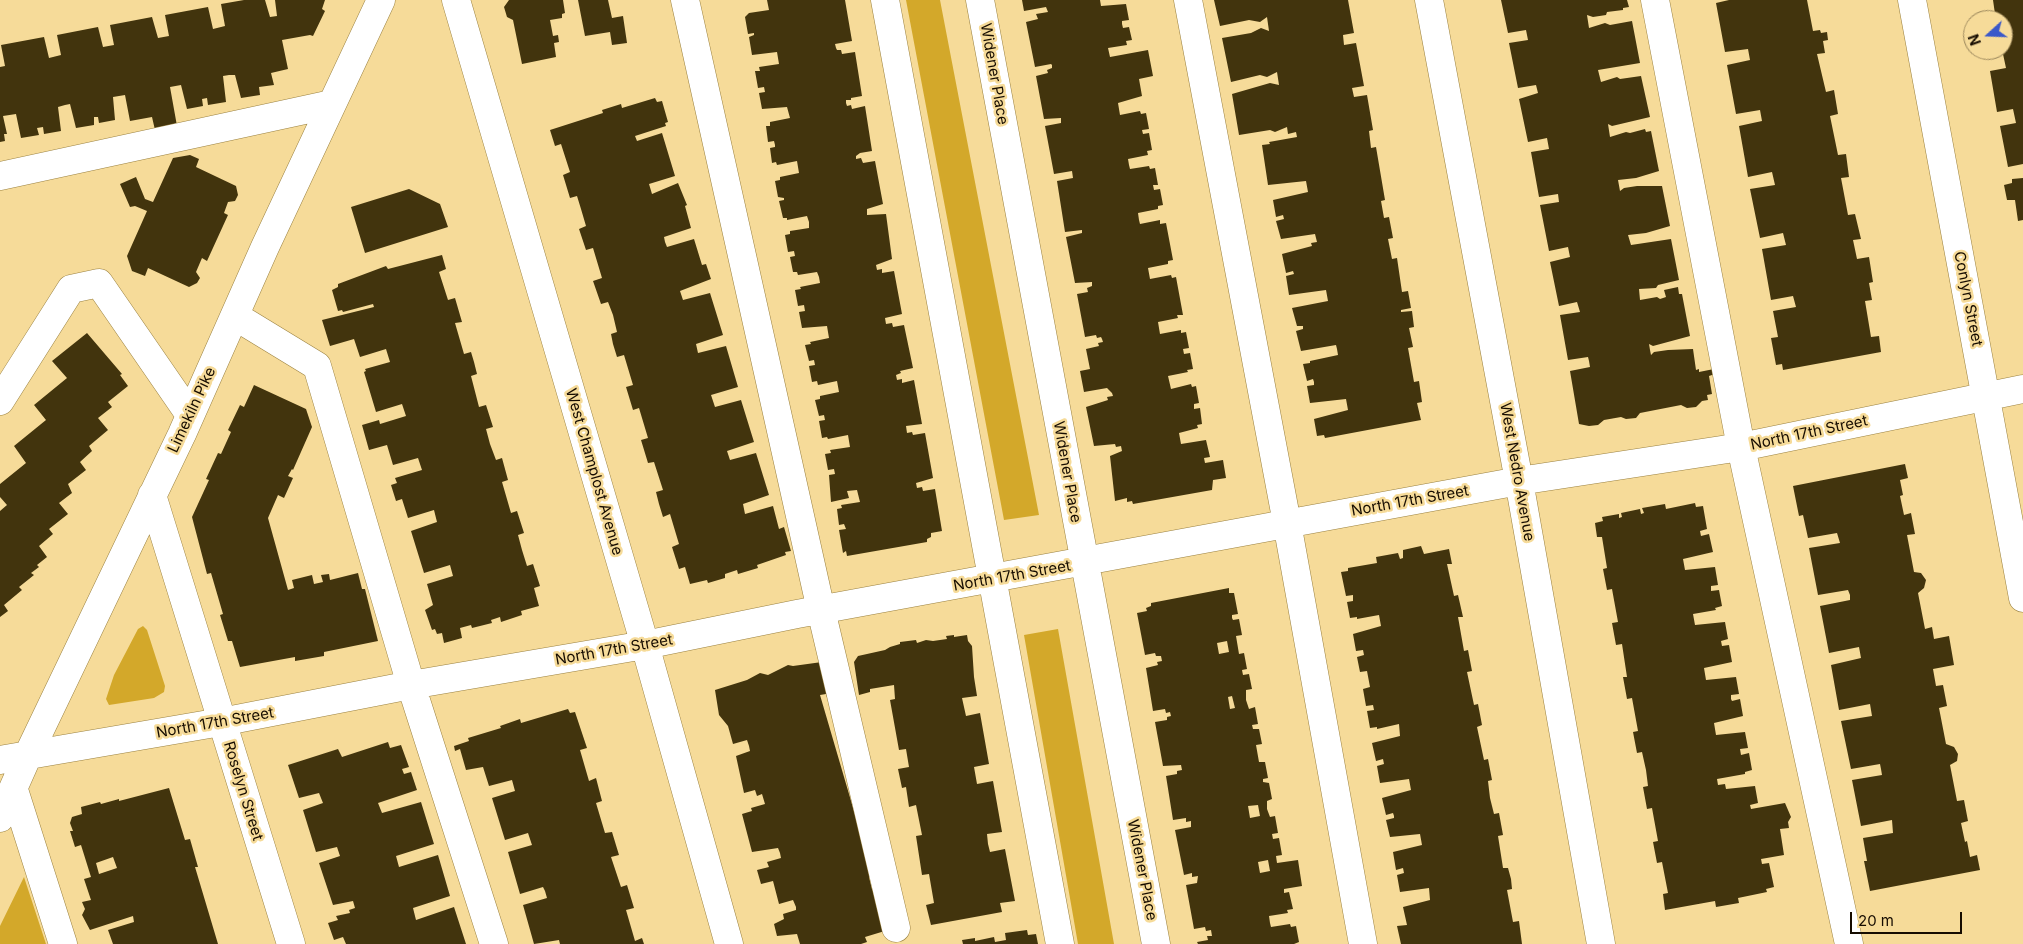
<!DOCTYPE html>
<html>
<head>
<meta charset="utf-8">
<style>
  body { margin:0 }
  #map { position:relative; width:2023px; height:944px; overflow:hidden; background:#f6db99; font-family:Inter,sans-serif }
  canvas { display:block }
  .north { position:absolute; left:1963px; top:10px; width:50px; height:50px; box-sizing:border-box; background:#f6db99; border:1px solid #9c885c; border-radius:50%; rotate:250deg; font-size:14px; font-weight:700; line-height:20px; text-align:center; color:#160c00 }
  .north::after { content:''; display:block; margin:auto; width:18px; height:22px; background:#3a58c9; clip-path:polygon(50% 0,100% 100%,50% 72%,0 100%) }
  .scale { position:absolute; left:1850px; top:912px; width:112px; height:22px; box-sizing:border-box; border:2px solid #160c00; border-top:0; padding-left:6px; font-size:15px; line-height:18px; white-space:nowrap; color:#160c00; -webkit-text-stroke:4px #f6db99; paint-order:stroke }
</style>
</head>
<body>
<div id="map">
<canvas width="2023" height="944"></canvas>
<div class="north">N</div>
<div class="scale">20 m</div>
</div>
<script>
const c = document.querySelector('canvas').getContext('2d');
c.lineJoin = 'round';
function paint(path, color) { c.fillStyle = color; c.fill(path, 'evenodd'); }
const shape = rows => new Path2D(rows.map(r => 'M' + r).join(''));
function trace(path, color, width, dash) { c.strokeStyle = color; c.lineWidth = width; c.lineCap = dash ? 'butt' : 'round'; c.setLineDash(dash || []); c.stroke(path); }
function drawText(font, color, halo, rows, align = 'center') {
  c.font = font + ' Inter,sans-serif'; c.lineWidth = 5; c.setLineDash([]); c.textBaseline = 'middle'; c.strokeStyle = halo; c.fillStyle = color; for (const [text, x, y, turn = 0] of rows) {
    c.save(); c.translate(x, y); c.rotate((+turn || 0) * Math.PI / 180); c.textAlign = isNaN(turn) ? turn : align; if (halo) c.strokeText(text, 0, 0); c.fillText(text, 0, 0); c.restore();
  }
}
const green = shape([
  [906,0,940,0,1039,515,1004,520],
  [143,626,147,630,165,686,164,692,154,698,109,705,106,699,114,675,138,629],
  [1058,629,1114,944,1078,944,1024,635],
  [24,877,46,944,0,944,0,926]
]);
const building = shape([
  [244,0,265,0,270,17,277,16,275,0,325,0,322,9,325,11,313,36,310,35,282,40,288,69,271,73,274,85,259,87,260,95,241,98,235,75,229,75,223,76,226,102,208,105,207,98,202,99,203,106,187,109,181,85,170,87,177,126,155,130,152,117,130,121,125,95,113,97,115,120,99,123,98,117,94,117,94,125,76,128,70,104,65,105,58,107,61,131,44,134,43,127,37,128,39,135,21,138,16,114,3,116,7,134,4,134,5,141,0,142,0,67,5,66,1,45,44,37,49,58,61,55,57,35,98,27,103,47,114,45,110,25,152,17,158,38,169,36,165,15,208,7,213,29,225,26,221,4],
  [509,0,563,0,565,13,562,14,562,18,550,20,553,36,558,35,559,42,554,43,556,57,522,64,513,20,507,17,504,7],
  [578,0,608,0,612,18,623,16,627,43,612,45,610,32,585,36],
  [767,0,845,0,852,41,835,44,836,48,837,50,841,50,842,54,855,52,862,96,851,98,851,100,846,100,846,103,847,106,851,105,852,109,865,106,872,151,860,153,856,156,856,159,861,158,863,163,875,161,883,204,867,209,867,215,886,214,892,259,876,265,877,270,882,269,882,273,894,271,902,314,885,318,886,324,892,323,893,327,904,325,913,368,900,371,901,373,896,375,897,380,902,379,902,383,914,380,922,424,906,426,907,433,912,432,913,435,925,433,933,478,916,483,917,488,922,487,923,491,935,489,942,531,931,533,931,537,927,539,927,542,847,556,846,551,843,553,839,530,846,529,844,524,839,525,837,509,842,508,841,505,860,502,857,490,847,491,849,498,831,502,829,475,835,474,834,469,828,470,825,454,831,453,830,450,850,447,848,435,828,439,827,437,822,438,819,421,825,420,824,415,819,416,815,400,820,399,820,396,839,392,837,381,818,385,817,381,812,382,809,366,815,365,814,360,809,361,805,345,811,344,810,342,829,338,827,326,802,328,799,312,805,311,804,305,798,306,795,290,801,289,800,287,820,283,819,277,817,272,798,275,797,272,793,272,790,257,795,256,794,251,788,252,785,235,790,234,790,231,809,228,809,222,807,216,787,220,787,218,783,218,779,201,784,200,784,198,778,197,775,181,780,180,780,177,799,173,797,161,777,165,776,162,772,163,770,148,775,147,775,145,774,141,768,142,766,126,770,126,770,122,790,118,787,107,762,109,759,93,765,92,764,87,758,88,755,71,760,71,759,67,779,64,777,52,752,55,749,37,754,35,754,33,748,34,745,17,749,13,769,10],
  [1022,0,1100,0,1101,6,1126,4,1129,20,1122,21,1122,24,1123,28,1129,27,1132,40,1126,41,1127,45,1108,48,1110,57,1148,50,1153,76,1139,79,1142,96,1118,103,1120,115,1140,111,1141,114,1146,113,1149,129,1142,130,1143,134,1149,133,1152,150,1147,151,1148,155,1128,159,1129,165,1130,169,1149,166,1150,169,1155,168,1158,185,1153,185,1154,190,1160,189,1163,205,1158,206,1158,209,1138,213,1139,220,1140,224,1160,220,1160,224,1166,223,1173,260,1168,261,1168,264,1148,268,1150,279,1171,275,1172,278,1176,277,1183,315,1177,315,1178,318,1158,322,1160,334,1181,330,1181,333,1186,332,1189,348,1183,349,1184,354,1190,353,1193,369,1187,370,1188,372,1168,376,1171,389,1191,384,1192,387,1196,386,1199,403,1194,404,1194,409,1200,408,1202,424,1197,425,1198,428,1179,433,1181,444,1206,440,1210,457,1204,458,1205,463,1223,460,1226,478,1213,480,1212,490,1133,504,1132,501,1127,502,1127,498,1115,501,1110,456,1122,451,1121,446,1116,447,1115,444,1094,446,1086,407,1108,400,1107,397,1113,396,1112,393,1107,388,1084,392,1080,371,1090,369,1086,349,1099,346,1098,343,1103,342,1102,339,1101,337,1097,338,1096,335,1085,337,1077,294,1088,292,1087,288,1092,286,1092,282,1075,283,1066,237,1082,233,1082,230,1065,232,1057,181,1073,178,1072,171,1054,174,1045,126,1061,123,1061,118,1044,119,1036,76,1048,73,1047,70,1052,68,1052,65,1051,64,1035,67,1026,22,1038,19,1036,14,1048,12,1046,7,1024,11],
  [1214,0,1348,0,1354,33,1343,35,1344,45,1356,43,1364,86,1352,88,1354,97,1367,95,1373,130,1369,131,1371,148,1376,147,1385,200,1381,201,1384,218,1389,217,1393,238,1388,239,1392,259,1397,258,1402,292,1408,291,1411,308,1401,310,1401,312,1412,311,1414,327,1409,328,1413,347,1408,348,1414,382,1419,381,1422,402,1417,403,1421,420,1325,438,1324,435,1317,436,1314,419,1348,410,1346,399,1310,403,1307,386,1314,385,1314,382,1313,379,1307,381,1303,364,1310,363,1310,361,1338,355,1337,349,1336,345,1301,351,1296,331,1303,329,1303,326,1297,326,1292,308,1328,301,1326,290,1289,295,1286,276,1294,274,1293,271,1286,273,1282,254,1312,246,1311,243,1317,242,1315,234,1281,239,1276,221,1284,219,1283,215,1276,217,1273,200,1308,192,1306,181,1268,185,1262,145,1270,144,1269,142,1297,137,1296,132,1288,134,1287,127,1275,132,1270,130,1239,135,1232,94,1270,83,1279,85,1277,72,1267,77,1260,75,1231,82,1222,38,1251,33,1261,28,1269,31,1267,17,1260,22,1249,20,1220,26],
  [1501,0,1627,0,1629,7,1623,8,1623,10,1607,12,1606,15,1593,17,1587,15,1589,28,1605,23,1610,25,1632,21,1640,63,1598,70,1601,82,1617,77,1620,79,1641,76,1650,117,1612,126,1608,124,1610,137,1626,132,1630,133,1645,129,1646,132,1651,131,1659,171,1636,178,1618,180,1620,191,1624,188,1637,186,1662,186,1670,226,1646,233,1628,235,1631,245,1671,239,1679,280,1658,285,1656,288,1639,289,1640,300,1657,297,1660,299,1666,297,1664,290,1678,287,1679,294,1682,294,1690,336,1653,346,1649,344,1650,350,1651,355,1654,352,1668,350,1693,349,1696,370,1699,369,1699,372,1714,369,1715,374,1709,376,1712,394,1707,395,1708,400,1702,401,1696,407,1687,408,1681,405,1640,413,1636,418,1626,419,1621,417,1604,420,1598,425,1589,426,1579,424,1570,371,1590,367,1589,361,1588,357,1568,360,1560,315,1580,312,1577,302,1559,306,1550,262,1570,257,1568,247,1549,251,1540,205,1559,202,1558,194,1539,197,1531,152,1549,149,1547,138,1528,142,1519,99,1538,93,1536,85,1518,88,1509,43,1528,40,1526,30,1508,33],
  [1729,0,1807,0,1813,31,1820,30,1821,33,1827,32,1828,40,1823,41,1825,53,1817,54,1826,92,1834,90,1838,114,1830,116,1838,155,1846,154,1849,177,1841,178,1848,215,1855,214,1861,239,1853,240,1857,259,1869,257,1873,282,1869,283,1872,300,1865,301,1871,337,1879,336,1881,352,1783,370,1782,364,1776,365,1771,338,1778,337,1773,311,1796,307,1793,296,1771,300,1762,249,1786,245,1783,233,1760,238,1750,189,1775,185,1772,172,1748,177,1739,126,1762,121,1760,110,1736,114,1727,65,1750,60,1748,49,1725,52,1716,3],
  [1993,0,2023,0,2023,164,2008,167,2000,126,2016,123,2013,109,1997,112,1990,71,2006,68,2003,54,1987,58,1986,50,2003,50,2003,20,1980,20,1980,16,1995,14],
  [655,98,657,102,662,101,668,122,665,123,666,126,635,136,637,141,662,133,675,176,649,184,652,194,678,183,687,205,685,206,691,228,664,237,665,242,667,247,694,239,702,265,706,264,711,279,680,291,683,300,710,293,723,335,696,344,698,353,726,346,738,387,711,395,715,407,741,400,754,442,727,451,730,460,756,453,769,495,743,504,745,514,773,506,779,529,784,527,791,551,785,552,786,555,757,565,758,568,738,574,737,570,725,574,725,578,708,583,707,580,690,584,685,567,679,569,672,547,679,544,670,514,663,517,659,504,656,492,663,490,654,462,648,463,641,440,648,438,639,408,633,410,626,387,633,385,624,355,617,357,613,344,611,334,617,332,613,315,608,302,601,304,593,281,602,278,593,248,586,250,579,229,586,226,581,209,577,196,570,198,563,175,570,172,561,144,555,146,550,130,603,113,602,110,621,104,622,108],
  [190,155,199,159,196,167,236,186,238,195,235,201,228,202,224,213,228,215,207,261,202,258,196,272,200,278,197,283,189,287,148,268,145,276,132,271,127,256,147,211,135,206,130,207,120,184,136,177,145,199,153,202,173,158],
  [2023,178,2023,220,2018,221,2015,200,2007,200,2004,185,2012,183,2012,179],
  [409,189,440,204,448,227,365,253,351,207],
  [442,255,446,269,439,272,448,300,455,298,462,322,455,323,464,354,471,352,474,362,477,374,471,376,479,407,486,405,493,427,486,429,490,444,496,460,502,458,508,480,502,482,511,513,517,511,524,533,518,535,522,550,527,566,533,564,540,586,534,588,539,606,521,611,522,615,501,622,500,617,491,620,492,623,472,628,471,625,460,628,462,638,444,643,442,633,437,634,435,629,432,630,425,610,433,605,427,584,453,576,450,565,424,573,411,531,437,522,434,510,408,518,402,499,396,501,391,485,397,483,395,478,422,470,418,458,393,465,387,445,369,450,362,425,379,420,380,424,406,416,402,404,376,412,364,372,366,371,365,369,390,362,386,349,360,357,354,339,330,346,322,320,374,307,373,304,343,312,342,310,338,311,332,290,338,287,338,284,386,266,388,269],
  [87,333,122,374,120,375,128,386,108,402,112,407,98,418,108,430,89,446,92,451,80,462,86,470,68,484,72,493,59,503,68,514,49,529,53,534,39,546,47,557,37,565,39,567,31,573,34,575,19,587,22,590,4,605,8,611,0,617,0,511,7,505,0,497,0,484,26,463,14,446,46,420,34,405,67,378,52,361],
  [254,385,306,409,312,427,293,470,292,469,288,476,293,478,284,498,278,495,268,518,288,590,294,588,292,580,312,575,314,584,323,582,321,575,329,574,330,580,358,573,362,589,365,589,378,641,324,652,324,656,295,661,295,657,240,667,232,641,228,641,220,615,223,614,211,573,207,574,192,517,209,480,206,479,218,453,221,454,231,432,228,430,240,405,244,407],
  [1905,464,1908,478,1900,480,1903,495,1900,496,1904,515,1911,513,1915,534,1907,535,1914,572,1921,573,1926,580,1924,588,1918,593,1925,629,1932,627,1934,639,1949,636,1954,665,1933,669,1936,686,1943,685,1947,706,1939,708,1946,744,1954,747,1958,754,1957,761,1950,765,1957,801,1964,800,1968,821,1961,823,1965,842,1967,841,1970,857,1977,855,1980,870,1870,891,1864,861,1867,861,1863,838,1893,833,1892,820,1861,826,1852,780,1882,775,1881,769,1880,764,1851,769,1841,721,1872,716,1870,704,1839,710,1831,665,1861,658,1859,647,1829,653,1820,606,1850,600,1850,595,1848,590,1818,595,1809,548,1840,543,1837,533,1808,538,1803,515,1799,516,1793,486],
  [1695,503,1696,507,1703,506,1707,529,1700,531,1701,536,1709,534,1713,552,1683,559,1685,570,1715,567,1718,585,1711,586,1711,591,1719,590,1722,606,1715,608,1716,610,1693,614,1695,625,1725,622,1728,639,1721,641,1722,646,1729,645,1732,662,1704,668,1706,680,1736,677,1739,694,1731,695,1731,699,1732,701,1740,699,1743,716,1714,723,1716,735,1745,732,1748,748,1740,749,1741,755,1749,753,1752,770,1745,772,1745,774,1717,779,1718,785,1725,784,1726,789,1755,786,1758,803,1750,805,1751,809,1785,803,1791,817,1788,822,1789,828,1780,829,1784,855,1761,859,1762,864,1769,863,1774,887,1766,889,1767,892,1738,898,1739,903,1716,907,1715,901,1665,910,1663,894,1668,893,1662,862,1657,863,1653,842,1658,841,1652,808,1647,809,1643,787,1648,786,1646,770,1642,752,1637,753,1633,732,1638,731,1632,698,1627,699,1623,677,1627,677,1622,644,1616,645,1612,623,1618,622,1612,589,1607,590,1603,569,1607,568,1602,537,1597,537,1595,523,1603,521,1602,517,1619,514,1619,518,1622,517,1621,513,1640,509,1641,514,1644,513,1642,508,1665,504,1666,509],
  [1421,546,1424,554,1449,549,1452,564,1447,564,1454,596,1458,595,1463,617,1458,617,1464,651,1468,650,1472,671,1467,672,1474,705,1478,704,1482,725,1477,727,1484,760,1488,759,1492,780,1488,781,1490,798,1494,814,1499,813,1503,835,1498,836,1503,868,1508,868,1511,879,1512,889,1507,890,1513,922,1519,921,1522,944,1401,944,1397,926,1407,925,1403,907,1430,900,1429,888,1400,892,1397,875,1404,873,1403,868,1396,870,1393,852,1422,845,1420,834,1390,837,1386,820,1394,818,1394,816,1393,813,1386,815,1382,798,1411,790,1409,779,1380,783,1377,766,1384,764,1383,759,1376,761,1372,743,1400,736,1399,724,1377,729,1377,727,1370,728,1367,711,1374,710,1373,705,1366,706,1363,689,1370,687,1367,671,1360,672,1357,657,1364,655,1363,650,1356,651,1353,634,1381,626,1379,615,1357,619,1357,617,1350,618,1347,602,1353,601,1353,595,1346,596,1341,572,1348,571,1348,568,1377,563,1376,557,1398,553,1400,559,1403,558,1403,550],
  [1229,588,1229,593,1234,593,1238,614,1232,615,1232,618,1233,620,1239,619,1242,635,1236,636,1239,654,1244,653,1247,669,1242,670,1243,675,1249,674,1252,689,1246,690,1246,700,1249,709,1255,707,1258,724,1252,725,1253,729,1259,729,1262,744,1256,745,1259,762,1265,762,1268,778,1263,779,1263,782,1269,783,1272,799,1267,801,1267,809,1270,817,1275,816,1278,833,1272,834,1273,839,1279,838,1282,855,1276,856,1277,863,1298,860,1302,886,1284,889,1284,893,1289,892,1293,909,1287,910,1288,913,1269,916,1270,923,1271,927,1290,924,1291,927,1296,926,1299,942,1294,944,1198,944,1197,942,1208,940,1207,936,1212,936,1211,930,1206,931,1205,927,1194,929,1186,885,1197,883,1198,876,1192,877,1192,873,1184,875,1175,830,1191,827,1191,821,1186,822,1186,818,1173,820,1166,776,1177,774,1177,771,1182,770,1181,765,1163,766,1155,722,1167,720,1167,717,1171,716,1170,712,1166,713,1165,709,1153,711,1146,668,1158,665,1157,662,1162,661,1161,656,1156,656,1155,653,1145,655,1137,613,1147,611,1146,608,1151,606,1151,603],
  [1227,641,1229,652,1219,654,1217,643],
  [1232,696,1235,708,1230,709,1228,697],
  [1258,805,1260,816,1250,818,1248,806],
  [1268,860,1270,871,1260,873,1258,862],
  [954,635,954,637,967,635,968,641,972,646,974,677,977,696,962,698,966,716,980,713,989,764,974,767,977,784,993,781,1002,832,987,834,988,844,990,852,1005,849,1015,901,1000,903,1002,912,931,925,926,905,934,903,929,874,922,875,916,836,922,835,916,805,909,807,906,787,902,788,898,769,909,767,906,749,899,750,890,700,895,699,894,685,870,689,870,692,859,695,854,662,858,656,885,650,890,647,900,644,900,642,916,640,917,643,926,640,933,641,947,639,946,636],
  [822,662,837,694,827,697,826,694,820,695,873,876,869,877,872,889,876,888,888,930,865,937,867,942,861,944,800,944,797,934,777,936,774,924,784,919,783,914,796,910,796,907,793,900,779,904,773,881,761,884,757,870,769,867,767,862,781,858,780,853,778,848,752,852,742,814,752,811,751,808,765,804,762,794,757,796,755,790,744,793,736,756,750,751,749,746,747,740,733,744,728,726,719,715,715,690,747,680,760,673,768,675,788,665,793,666],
  [568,709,570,713,575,712,587,748,580,750,589,781,596,778,602,801,596,803,605,833,612,832,619,855,611,857,621,887,627,885,634,908,626,910,635,941,642,938,644,944,560,944,559,940,534,944,523,905,547,898,545,891,543,887,520,894,508,852,532,845,528,833,505,840,492,798,515,791,512,780,489,786,483,767,466,770,460,749,455,751,454,746,469,741,468,738,501,728,500,726,520,719,521,723],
  [388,742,390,748,401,745,409,767,402,769,404,774,411,772,417,790,378,803,382,813,421,802,434,844,396,856,399,867,438,855,450,896,413,908,416,920,454,907,466,944,346,944,343,937,334,940,328,923,338,920,336,916,350,913,349,910,355,908,353,901,333,905,319,863,340,856,337,847,316,852,303,810,323,803,319,793,299,798,288,765,338,749,342,757],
  [169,788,185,840,190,839,198,867,195,867,218,944,113,944,108,930,134,922,133,916,90,930,82,915,85,909,82,902,91,900,84,879,91,877,81,845,75,847,70,831,73,831,70,823,72,817,82,814,81,807,100,802,101,804,119,799,119,801],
  [113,857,117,868,99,874,96,863],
  [1027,930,1028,935,1036,934,1038,944,963,944,962,940,975,938,975,941,994,937,995,942,1006,940,1005,933]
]);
const minor = shape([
  [456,0,645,645,729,944],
  [685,0,821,610,896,928],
  [885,0,1060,944],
  [980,0,1156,944],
  [1188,0,1287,523,1363,944],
  [1429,0,1519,481,1601,944],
  [1655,0,1741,447,1849,944],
  [1912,0,2023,598],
  [0,176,332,104],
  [235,316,317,366,411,685,494,944],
  [0,401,71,289,99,283,190,415],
  [152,495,291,944],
  [0,760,221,722,411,685,645,645,797,614,1519,481,1741,447,2023,389],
  [14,790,63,944],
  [0,818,28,755,182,434,265,247,381,0]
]);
const streetNames = [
  ["Widener Place",994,74,80],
  ["Conlyn Street",1968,299,79],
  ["Limekiln Pike",192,410,-65],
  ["North 17th Street",1809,433,-12],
  ["West Champlost Avenue",594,472,74],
  ["Widener Place",1067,472,80],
  ["West Nedro Avenue",1517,472,80],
  ["North 17th Street",1410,501,-10],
  ["North 17th Street",1012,576,-10],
  ["North 17th Street",614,650,-10],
  ["North 17th Street",215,723,-10],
  ["Roselyn Street",243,791,73],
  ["Widener Place",1142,870,79]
];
paint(green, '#d3a82a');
paint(building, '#42340d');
trace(minor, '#9b8241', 29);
trace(minor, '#fff', 28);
drawText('15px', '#160c00', '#f6db99', streetNames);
</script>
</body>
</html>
